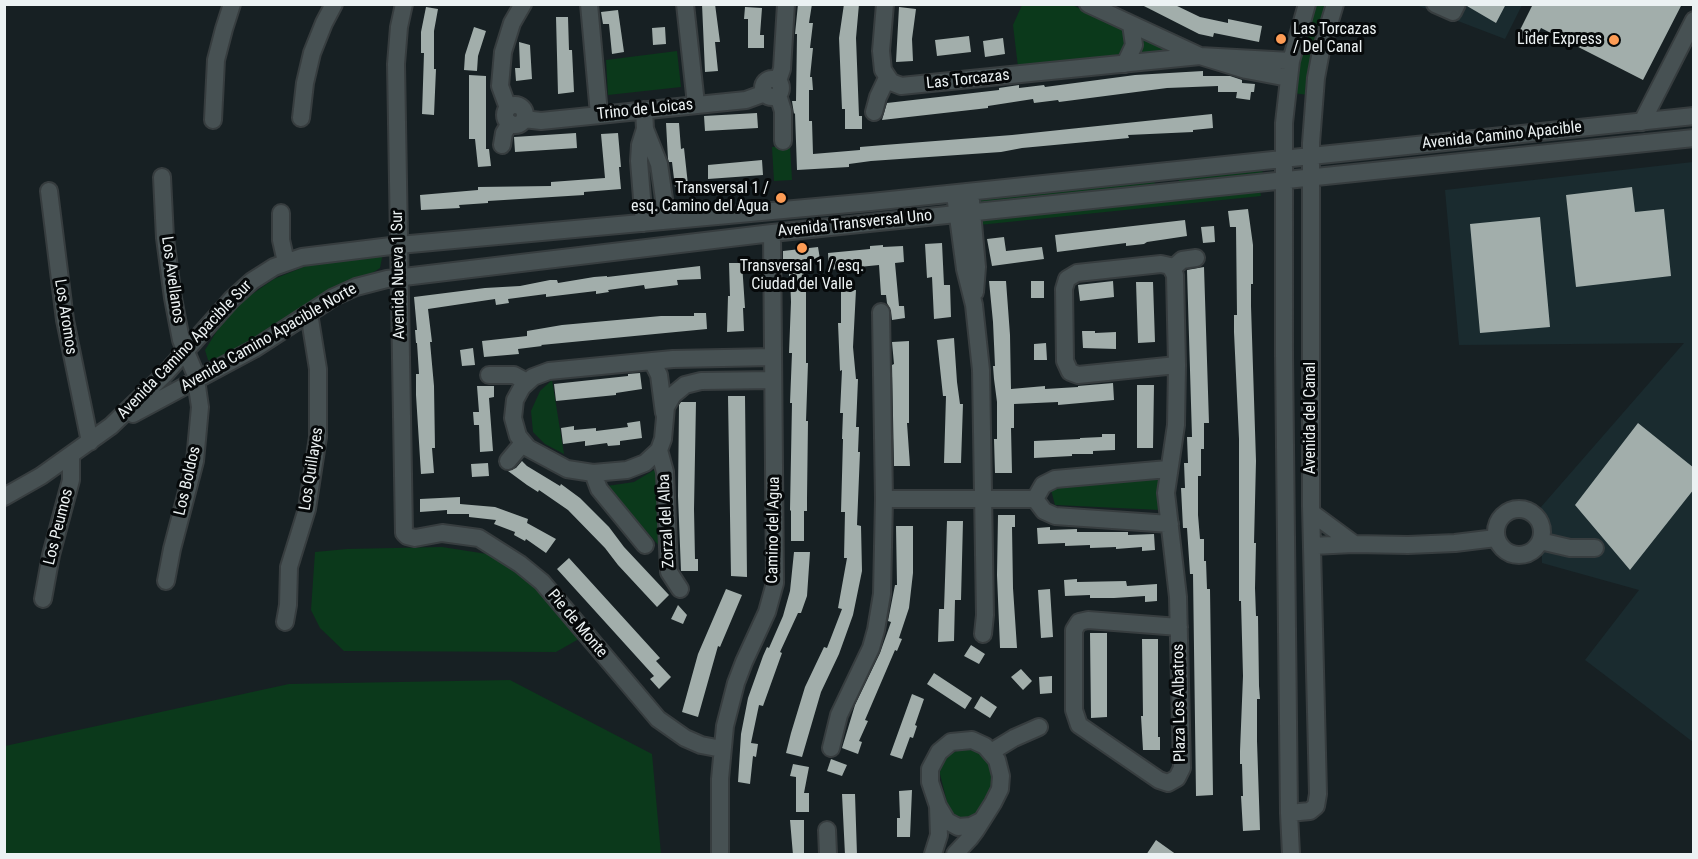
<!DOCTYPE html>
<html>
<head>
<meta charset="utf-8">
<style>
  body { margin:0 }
  #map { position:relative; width:1698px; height:859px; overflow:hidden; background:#172023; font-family:"Roboto Condensed",sans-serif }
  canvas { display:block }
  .frame { position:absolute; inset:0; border:6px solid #ecf2f3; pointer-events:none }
</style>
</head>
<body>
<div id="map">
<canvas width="1698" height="859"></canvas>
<div class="frame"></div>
</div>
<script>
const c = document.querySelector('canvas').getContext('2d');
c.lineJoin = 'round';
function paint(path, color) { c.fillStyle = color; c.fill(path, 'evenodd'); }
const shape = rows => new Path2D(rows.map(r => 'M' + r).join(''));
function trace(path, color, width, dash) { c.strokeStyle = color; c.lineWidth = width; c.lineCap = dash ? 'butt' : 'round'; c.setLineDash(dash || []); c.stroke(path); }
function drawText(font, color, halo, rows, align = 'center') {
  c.font = font + ' "Roboto Condensed",sans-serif'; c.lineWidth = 6; c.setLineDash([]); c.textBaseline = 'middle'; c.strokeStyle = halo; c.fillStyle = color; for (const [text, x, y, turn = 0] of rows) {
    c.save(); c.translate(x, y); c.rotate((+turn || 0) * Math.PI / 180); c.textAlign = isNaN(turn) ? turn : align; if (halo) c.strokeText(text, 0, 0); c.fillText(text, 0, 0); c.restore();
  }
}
const built = shape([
  [1416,5,1522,5,1505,39],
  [1693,162,1693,742,1585,660,1639,590,1542,563,1541,507,1684,343,1459,345,1445,190]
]);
const green = shape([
  [1022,5,1072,5,1117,25,1123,30,1128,39,1122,54,1018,67,1013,25],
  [1314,5,1326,5,1312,50,1308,95,1293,93,1300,55],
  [1141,37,1167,48,1166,51,1138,54],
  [677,51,681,87,608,95,606,60],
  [790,146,792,180,774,181,772,147],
  [1262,168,1263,174,1179,182,1179,175],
  [1154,179,1155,185,978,203,977,197],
  [1260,189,1261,196,979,225,979,219],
  [383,253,380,268,363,279,309,303,252,343,217,363,208,360,205,350,225,318,248,297,274,279,306,266],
  [552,380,564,454,545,444,533,432,531,411,540,391],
  [659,467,661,548,607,486,634,482],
  [1159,475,1161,510,1055,505,1051,490,1059,484],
  [442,547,500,556,539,585,584,636,556,652,344,651,320,628,311,610,315,552,347,549],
  [510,680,652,754,661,854,5,854,5,746,289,684],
  [963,748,984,754,993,769,991,793,978,813,961,819,949,810,939,770,944,757]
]);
const building = shape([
  [702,4,715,4,720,42,715,42,718,71,705,72],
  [798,4,812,4,809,23,813,23,810,48,813,48,810,77,812,77,813,90,809,90,809,121,812,121,813,154,860,150,860,147,884,145,1012,135,1212,114,1213,128,1193,130,1193,132,1128,135,1129,138,1022,148,1001,152,871,161,849,164,849,167,797,170,795,113,794,114,792,101,796,101,797,34,795,34],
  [844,4,859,4,856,38,859,116,862,116,862,129,845,129,845,109,842,109,839,38],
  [1140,4,1173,4,1200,17,1228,23,1228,19,1262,26,1259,42,1214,33,1213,37,1199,34],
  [1467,4,1506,4,1496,23,1467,6],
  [1533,4,1682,4,1643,80,1541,28,1533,44,1517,36],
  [426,7,438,9,434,31,434,69,436,69,434,115,422,114,424,53,421,53,421,32],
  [745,7,762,8,760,35,764,35,764,48,748,48,748,19,744,19],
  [899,7,916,9,912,39,913,61,896,62],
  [618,10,624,52,612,54,609,24,603,24,601,12],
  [556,17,568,17,569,50,572,50,574,92,558,94],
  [474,27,486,31,478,56,477,71,464,70,465,55],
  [665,27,666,44,653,45,652,28],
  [969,36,971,52,937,56,935,40],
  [1003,38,1005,54,985,57,983,41],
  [519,42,530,45,532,79,516,81,515,68,520,68],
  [1203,71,1203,76,1230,76,1242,80,1242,83,1255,84,1254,92,1251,92,1250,100,1236,98,1237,92,1218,92,1218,86,1167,88,1059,102,1058,100,1034,103,1033,99,988,106,988,108,882,120,887,103,999,90,999,88,1019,85,1019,88,1044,85,1045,87,1135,75],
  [469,75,486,76,486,149,489,149,491,166,478,167,475,139,469,139],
  [757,113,758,128,705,131,704,116],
  [666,123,679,123,681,149,684,148,688,185,675,187,672,162,669,162,668,159],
  [576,133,577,148,515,152,514,137],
  [618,133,621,167,619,167,621,189,584,192,584,195,488,201,488,203,459,205,460,208,421,210,420,195,478,190,478,187,551,186,551,182,605,178,601,134],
  [762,160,763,175,708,179,708,165],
  [1632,187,1635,212,1664,209,1671,276,1576,287,1566,195],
  [1248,209,1253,245,1253,284,1251,284,1251,306,1256,461,1254,543,1256,543,1255,588,1256,616,1258,616,1259,686,1260,699,1257,699,1257,741,1260,830,1243,831,1241,796,1243,796,1242,764,1240,764,1240,751,1243,676,1241,601,1239,601,1239,439,1234,332,1234,315,1237,315,1236,227,1230,227,1228,211],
  [1540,217,1550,327,1480,333,1470,224],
  [1185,220,1187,236,1147,242,1144,244,1126,246,1126,243,1057,252,1055,235],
  [1214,226,1215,242,1203,243,1201,227],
  [1004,237,1006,251,1042,247,1044,259,992,266,987,239],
  [942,243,944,285,950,285,951,317,934,319,932,277,927,278,925,244],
  [883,245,883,247,903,246,904,262,895,263,899,306,904,306,905,318,892,320,891,311,887,303,886,295,881,295,879,265,829,270,828,253,870,249,870,246],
  [818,247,820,259,806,259,806,363,808,363,806,421,808,421,807,498,807,511,804,511,804,541,791,541,791,511,790,510,792,403,790,403,792,353,789,353,791,302,790,276,789,276,789,264,793,264,792,259,783,259,783,251],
  [729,263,742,263,745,308,743,308,744,331,727,332,728,296,730,296],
  [700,266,701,279,677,280,678,285,645,289,644,285,608,290,609,292,596,294,596,291,546,297,546,294,508,299,509,303,496,305,495,299,428,309,432,342,430,342,434,386,435,448,432,448,434,473,421,474,416,395,416,374,419,374,417,343,416,343,415,330,417,330,414,297,485,288,520,286,550,280,557,280,558,283,594,277,607,276,607,277],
  [1204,267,1209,423,1204,423,1204,449,1201,449,1201,476,1198,476,1198,515,1200,539,1204,539,1204,561,1206,561,1207,589,1210,589,1213,795,1196,796,1193,574,1190,574,1187,528,1183,528,1181,488,1185,488,1184,463,1188,463,1187,437,1192,437,1187,270],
  [989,281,1006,281,1010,335,1011,389,1045,386,1045,389,1078,387,1078,386,1113,383,1114,400,1058,405,1058,402,1014,404,1014,428,1011,428,1012,473,995,473,994,439,997,439,997,402,994,379,993,366,995,366,993,322],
  [1031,281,1044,281,1044,298,1031,298],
  [1113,281,1114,297,1080,301,1078,285],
  [1136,282,1153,282,1155,342,1138,343],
  [856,290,853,347,856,379,858,379,856,427,859,427,858,452,860,452,857,525,861,526,862,571,853,615,839,654,821,692,802,757,786,753,791,733,805,687,824,647,827,648,842,609,838,608,847,558,844,558,845,512,841,512,843,439,842,439,843,413,840,413,842,370,840,371,838,323,841,323,841,291],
  [694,313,706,313,707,329,541,345,542,346,518,349,519,354,484,357,482,341,527,336,527,331,562,325,661,316,694,316],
  [1082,331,1095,331,1095,333,1116,332,1116,349,1083,348],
  [954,338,957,382,960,404,963,404,961,463,944,463,946,396,943,396,937,340],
  [909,341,909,423,907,423,910,466,894,466,892,365,894,364,892,342],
  [1046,343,1047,360,1034,360,1034,344],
  [473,348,475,365,462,366,460,350],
  [640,373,642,389,616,393,616,395,556,401,554,384,628,376,628,374],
  [1137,385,1154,385,1153,448,1137,448],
  [477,386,494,386,494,397,489,398,493,451,480,452,479,425,474,425,473,412,479,412],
  [728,396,745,396,747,577,731,576],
  [681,402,696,402,694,509,695,559,698,559,698,571,681,571,678,496,679,405],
  [640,421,642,438,620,441,620,445,608,446,607,443,585,446,585,441,563,444,561,428,574,426,574,430,596,428,596,431,628,427,627,423],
  [1638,423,1694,468,1694,489,1630,570,1575,505],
  [1102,434,1115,434,1115,450,1093,451,1093,454,1072,454,1072,456,1034,458,1034,441,1080,439,1080,438,1102,437],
  [522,461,527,466,560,486,561,484,580,498,609,527,624,547,669,595,657,607,618,565,605,548,568,510,539,490,538,492,527,485,508,471,516,468],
  [488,463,489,476,472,477,471,464],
  [460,497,460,504,495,507,528,519,527,523,556,539,546,553,526,539,525,541,514,535,515,532,494,524,496,520,469,517,469,514,447,514,447,510,420,512,420,499],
  [998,515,1015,515,1015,527,1012,527,1013,588,1017,648,1000,648,997,575],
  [947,521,963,521,961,600,955,600,954,641,938,642,939,609,944,609],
  [896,526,913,526,913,573,909,608,899,638,902,639,897,651,895,650,865,720,868,721,859,741,862,742,858,754,842,748,855,705,880,653,891,622,888,621,895,585,897,585],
  [1050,527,1050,530,1077,529,1077,532,1128,532,1128,535,1154,534,1155,550,1142,551,1142,547,1116,549,1116,547,1090,548,1090,545,1065,546,1065,543,1038,544,1037,528],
  [794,552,810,552,807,596,801,613,798,613,780,652,782,653,763,706,759,705,751,743,758,744,756,757,753,756,750,784,738,782,741,734,748,698,763,656,767,647,769,648,783,616,790,591],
  [569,558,660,658,656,661,671,677,659,689,650,679,654,676,557,569],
  [1077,579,1077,582,1126,581,1127,586,1157,584,1157,601,1145,602,1145,596,1114,598,1090,598,1090,595,1065,596,1064,580],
  [726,589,742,595,720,647,718,646,698,717,682,712,698,654],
  [1050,589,1053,637,1041,638,1038,590],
  [678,605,687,615,683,624,671,619],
  [1090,633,1107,633,1107,717,1091,718],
  [1142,639,1158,639,1158,737,1160,737,1160,750,1143,750,1141,716,1143,716],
  [971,645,985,654,979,664,964,656],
  [1021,669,1032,681,1023,690,1011,677],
  [934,673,972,698,965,709,927,684],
  [1052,676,1052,693,1040,694,1039,677],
  [912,694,924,699,915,725,917,726,913,738,910,737,902,759,890,755],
  [981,696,997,707,990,718,974,708],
  [831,759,847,765,842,776,827,771],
  [793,764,809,767,804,793,809,793,809,812,796,812,796,777,790,776],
  [912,790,910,837,897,837,897,818,900,818,899,791],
  [842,794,855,794,857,855,845,855],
  [790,820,804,820,804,855,793,855],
  [1156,840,1177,855,1146,855]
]);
const minor = shape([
  [404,4,399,27,396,64,404,533,407,536,415,538,442,533,479,538,520,564,542,582,658,719,685,738,701,745,722,749],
  [589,4,599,114],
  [685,4,696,104],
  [885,4,881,51,883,70,891,82,901,86,1200,56,1291,61],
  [1088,4,1200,56,1246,70,1288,78],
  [1435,4,1453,12,1457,4],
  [1125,64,1134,45,1131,24],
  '763 88a9 9 0 1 1 18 0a9 9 0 1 1-18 0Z',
  [778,81,782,69,786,4],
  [778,95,783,111,783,141],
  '505 115a10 10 0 1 1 20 0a10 10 0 1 1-20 0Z',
  [508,108,500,86,503,52,512,23,523,4],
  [644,110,645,129,659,164,667,220],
  [874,112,878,97,887,78],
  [301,118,305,83,312,53,324,23,334,4],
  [524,119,541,121,746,100,765,93],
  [213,120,216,60,224,29,232,4],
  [1642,122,1694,20],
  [502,145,504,133,510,123],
  [162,177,165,238,173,298,181,340,195,373,200,407,195,461,172,549,166,581],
  [49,191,65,320,90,442],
  [971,201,977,267,975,292],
  [956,202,965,269,974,305,981,370,985,615,983,634],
  [281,213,281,240,286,262],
  [644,223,639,161,640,145,645,129],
  [1172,269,1182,260,1196,258],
  [773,357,673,359,549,371,533,377,522,387,515,400,513,418,518,436,528,448,567,469,593,473,627,470,645,463,659,450,663,439,666,407,673,395,685,385,701,381,773,380],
  [652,361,659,375,664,413],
  [1177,365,1078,375,1070,372,1065,361,1064,289,1067,279,1077,273,1161,264,1170,266,1175,275,1177,365,1176,425,1166,493,1178,597,1182,768,1177,778,1168,783,1159,780,1079,725,1074,710,1074,630,1079,622,1088,620,1179,627],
  [489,375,514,375,527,382],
  [133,414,254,349,334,297,356,287,387,279,772,233,1694,138],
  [659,450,665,472,669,572,680,589],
  [508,461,523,443],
  [593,473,599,489,645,545],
  [4,497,41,476,111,426,165,374,232,299,252,281,274,267,302,257,399,245,871,202,1694,116],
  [884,499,1035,499],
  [1035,499,1043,485,1055,479,1168,469],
  [1035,499,1044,511,1055,516,1170,524],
  '1496 532a23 23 0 1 1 46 0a23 23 0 1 1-46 0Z',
  [1312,513,1354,544],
  [1540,541,1570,548,1595,548],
  [1312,546,1354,544,1408,545,1455,543,1496,538],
  [43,599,51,555,71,480,71,455],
  [285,622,288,605,289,567,307,509,318,437,318,369,309,313],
  [831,748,839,715,871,648,876,630,882,594,884,499,881,312],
  [991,752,1014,738,1039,727],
  [1289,813,1310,811,1316,806,1318,794,1311,506,1311,143,1316,78,1321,51,1335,4],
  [827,830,828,854],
  [720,854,720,779,725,726,736,683,744,662,767,612,775,583,772,233],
  [933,854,939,835,938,807],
  [955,854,970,838,976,830,993,803,1000,789,1001,776,997,760,985,746,972,740,951,742,939,752,930,769,930,782,938,806,947,821,958,827,971,826,981,821],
  [1291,854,1289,813,1284,354,1284,123,1291,61,1307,4]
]);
const markers = [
  [1281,39,6,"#fd9c55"],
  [1614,40,6,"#fd9c55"],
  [781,198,6,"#fd9c55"],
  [802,248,6,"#fd9c55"]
];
const poiNames = [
  ["Las Torcazas",1293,30,"left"],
  ["/ Del Canal",1293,48,"left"],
  ["Lider Express",1602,40],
  ["Transversal 1 /",769,189],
  ["esq. Camino del Agua",769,207],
  ["Transversal 1 / esq.",802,267,"center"],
  ["Ciudad del Valle",802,285,"center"]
];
const streetNames = [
  ["Las Torcazas",968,80,-6],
  ["Trino de Loicas",645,110,-6],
  ["Avenida Camino Apacible",1502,136,-6],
  ["Avenida Transversal Uno",855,224,-6],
  ["Avenida Nueva 1 Sur",399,275,-91],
  ["Los Avellanos",172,280,82],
  ["Los Aromos",65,317,81],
  ["Avenida Camino Apacible Norte",269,338,-30],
  ["Avenida Camino Apacible Sur",185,350,-46],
  ["Avenida del Canal",1311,418,-90],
  ["Los Quillayes",312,469,-81],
  ["Los Boldos",188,481,-77],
  ["Zorzal del Alba",667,521,-93],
  ["Los Peumos",59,527,-76],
  ["Camino del Agua",774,530,-89],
  ["Pie de Monte",577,624,50],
  ["Plaza Los Albatros",1180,703,-91]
];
paint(built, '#1a2b2f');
paint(green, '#0b391b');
paint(building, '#a2aeab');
trace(minor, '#373d3f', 20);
trace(minor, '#475153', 16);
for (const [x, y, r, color] of markers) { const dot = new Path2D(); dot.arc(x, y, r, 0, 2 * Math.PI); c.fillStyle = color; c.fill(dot); trace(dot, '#06090a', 2); }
drawText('16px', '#ecf2f3', '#06090a', poiNames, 'right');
drawText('16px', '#ecf2f3', '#06090a', streetNames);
</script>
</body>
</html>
